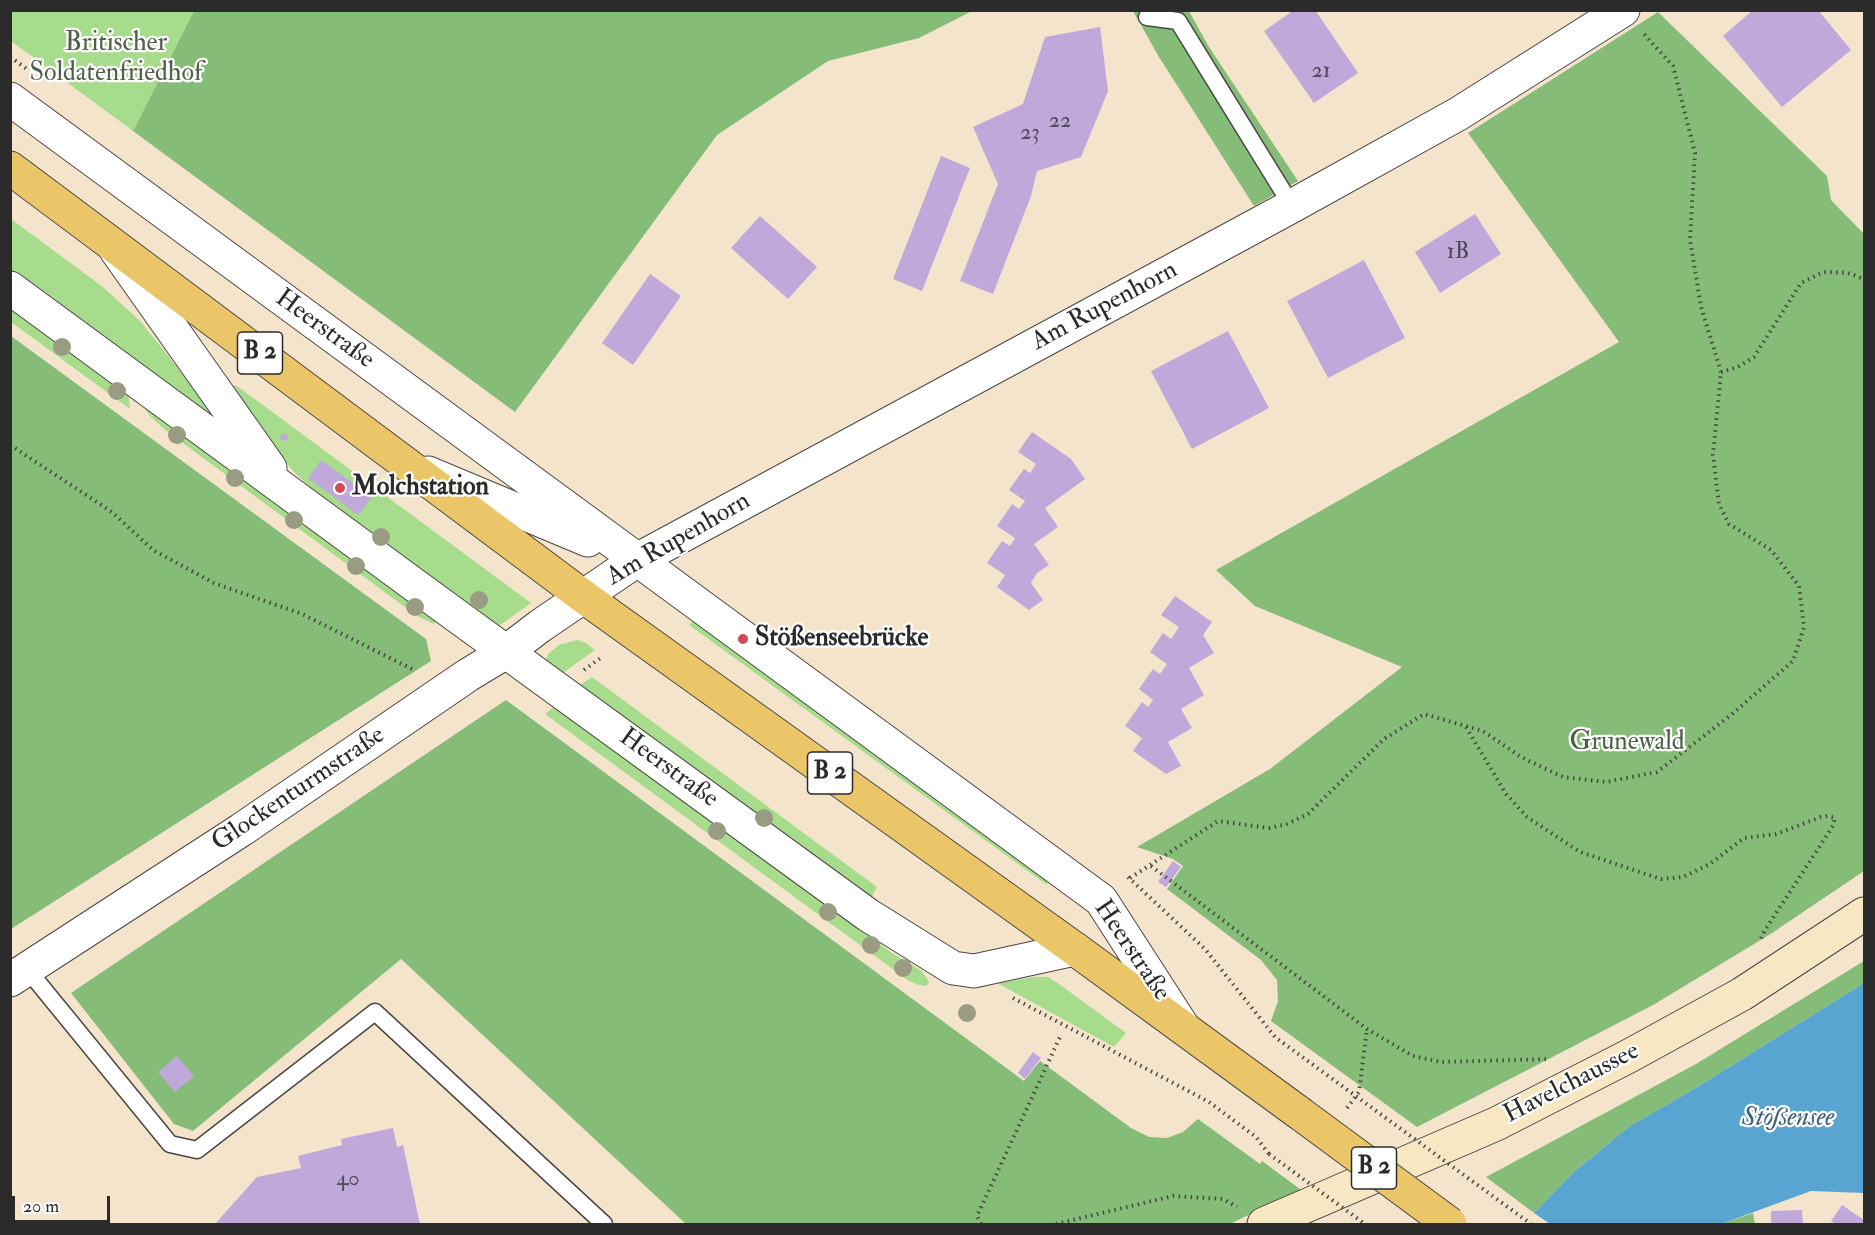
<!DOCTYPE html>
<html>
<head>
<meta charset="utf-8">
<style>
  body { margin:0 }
  #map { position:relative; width:1875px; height:1235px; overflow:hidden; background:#f5e4cc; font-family:"IM FELL Double Pica",serif }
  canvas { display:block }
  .frame { position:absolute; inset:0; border:12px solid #2b2b2b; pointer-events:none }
  .scale { position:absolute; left:12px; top:1196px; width:98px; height:27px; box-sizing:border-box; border:3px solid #2b2b2b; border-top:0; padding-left:8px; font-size:18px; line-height:21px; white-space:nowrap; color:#2b2b2b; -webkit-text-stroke:4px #fff; paint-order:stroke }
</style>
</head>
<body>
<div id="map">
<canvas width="1875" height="1235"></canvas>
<div class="frame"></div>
<div class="scale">20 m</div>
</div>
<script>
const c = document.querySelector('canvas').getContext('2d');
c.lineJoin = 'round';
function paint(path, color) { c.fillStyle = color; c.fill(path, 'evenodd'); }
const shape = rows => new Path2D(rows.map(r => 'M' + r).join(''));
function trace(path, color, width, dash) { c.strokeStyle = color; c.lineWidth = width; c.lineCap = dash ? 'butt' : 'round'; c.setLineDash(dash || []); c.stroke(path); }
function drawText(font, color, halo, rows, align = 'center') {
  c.font = font + ' "IM FELL Double Pica",serif'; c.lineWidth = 4.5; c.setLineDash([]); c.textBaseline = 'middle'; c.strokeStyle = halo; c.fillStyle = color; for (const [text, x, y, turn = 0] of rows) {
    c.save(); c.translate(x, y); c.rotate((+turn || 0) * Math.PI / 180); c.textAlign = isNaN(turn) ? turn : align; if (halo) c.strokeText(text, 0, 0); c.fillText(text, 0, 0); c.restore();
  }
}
const green = shape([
  [11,11,194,11,133,131,11,41],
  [11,219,103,287,141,322,209,407,211,413,208,414,204,412,11,270],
  [11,306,128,392,130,409,11,322],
  [233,385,237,386,531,603,496,628,328,504,294,472,232,395,230,389],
  [140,401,437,620,434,624,417,616,164,429,150,416],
  [695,620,1047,880,1047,885,689,625],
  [577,640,586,643,595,650,560,675,548,665,546,659,548,654,559,645],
  [592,677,877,887,869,902,577,687],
  [555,706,892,953,922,971,929,982,926,986,919,985,909,981,545,714],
  [1034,977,1048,977,1059,984,1126,1033,1114,1047,997,983]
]);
const forest = shape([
  [194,11,194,10,972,11,919,38,828,61,717,135,515,412,133,131],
  [1133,11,1189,11,1209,47,1298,181,1254,206,1159,57],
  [1658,12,1827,176,1831,200,1864,234,1864,871,1769,935,1653,1005,1417,1127,1271,1021,1278,1001,1277,980,1261,960,1167,889,1183,866,1173,859,1137,847,1270,769,1402,667,1255,606,1216,570,1619,342,1468,133],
  [11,336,426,639,431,661,11,929],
  [506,700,1024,1081,1040,1061,1131,1128,1149,1137,1167,1138,1183,1132,1198,1119,1260,1164,1262,1161,1304,1192,1263,1208,1230,1224,686,1224,401,959,193,1131,174,1124,71,993],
  [1864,961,1864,983,1699,1086,1630,1126,1575,1171,1534,1213,1486,1177,1696,1064],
  [1753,1213,1755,1224,1721,1224]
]);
const water = shape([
  [1864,983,1864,1193,1811,1191,1721,1224,1526,1224,1534,1213,1575,1171,1630,1126,1699,1086]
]);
const pier = shape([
  [1532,1211,1534,1213,1550,1224,1523,1224]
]);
const building = shape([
  [1294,10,1315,10,1358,73,1314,103,1264,31],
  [1753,10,1818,10,1851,50,1782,107,1723,36],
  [1100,27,1108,91,1081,157,1037,171,1031,196,993,294,960,281,998,184,973,127,1023,104,1045,37],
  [941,156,970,168,922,291,893,279],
  [1475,214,1501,254,1440,293,1415,252],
  [760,216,817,267,788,299,731,248],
  [1364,260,1405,338,1328,378,1287,301],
  [650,274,681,296,633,365,602,343],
  [1228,331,1269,408,1192,449,1151,371],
  [1032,432,1071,459,1085,479,1045,508,1058,527,1034,544,1049,565,1037,573,1031,583,1043,600,1029,610,997,587,1005,575,987,563,1002,541,1010,546,1015,538,997,526,1012,504,1019,509,1025,501,1009,490,1024,469,1030,473,1036,464,1018,452],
  [282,434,288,435,288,439,285,441,281,440,280,437],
  [321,460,372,497,358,515,308,478],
  [1175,596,1212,622,1203,635,1214,653,1189,668,1204,695,1181,709,1192,728,1168,742,1181,766,1166,774,1133,751,1142,738,1125,726,1142,702,1148,707,1153,700,1139,689,1153,669,1160,674,1167,664,1150,652,1163,633,1171,639,1179,627,1161,615],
  [1173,861,1181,867,1166,887,1158,882],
  [1033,1052,1041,1058,1025,1079,1018,1073],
  [177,1056,194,1076,175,1092,158,1072],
  [393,1128,397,1147,403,1145,420,1224,215,1224,257,1177,301,1168,298,1156,342,1145,341,1139],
  [1842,1205,1864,1220,1864,1224,1836,1224,1831,1221],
  [1802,1210,1803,1224,1771,1224,1771,1211]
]);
const path = shape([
  [10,57,27,69],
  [1721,372,1738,367,1754,357,1801,283,1823,272,1848,273,1864,279],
  [10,445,112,512,153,550,214,583,302,614,416,671],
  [584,670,602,657],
  [1466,727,1506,794,1527,817,1580,852,1661,879,1683,877,1710,864,1744,838,1776,834,1821,817,1828,816,1835,818,1833,826,1765,930,1760,941],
  [1151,866,1367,1029,1413,1056,1441,1062,1549,1059],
  [1128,877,1205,949,1275,1037,1327,1075],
  [1130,878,1218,821,1269,828,1287,824,1308,814,1384,739,1424,714,1483,731,1521,757,1563,777,1606,782,1657,772,1731,715,1793,661,1804,627,1799,586,1771,550,1729,524,1719,504,1713,455,1721,372,1701,307,1690,240,1695,153,1673,66,1643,33],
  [1013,998,1209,1102,1256,1137,1269,1154],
  [1347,1108,1359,1092,1367,1029],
  [981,1224,977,1216,1060,1037],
  [1056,1224,1173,1196,1223,1199,1237,1207]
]);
const lane = shape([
  [1147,17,1178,21,1292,206],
  [27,969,170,1144,197,1150,375,1012,604,1224]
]);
const street = shape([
  [10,99,1101,900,1183,1027],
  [116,250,270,468],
  [10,288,439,603,868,915,953,968,974,971,1075,949],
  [428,473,588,540],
  [10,980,241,830,468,675,506,652,540,626,637,560,1292,206,1458,114,1623,10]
]);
const secondary = shape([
  [1264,1224,1496,1124,1629,1056,1742,994,1864,914]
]);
const primary = shape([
  [10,168,584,597,1075,949,1298,1112]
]);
const pathBridge = shape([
  [1327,1075,1531,1224],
  [1269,1154,1365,1224]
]);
const primaryBridge = shape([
  [1298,1112,1450,1224]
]);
const trees = [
  [62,347],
  [117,391],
  [177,435],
  [235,478],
  [294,520],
  [381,537],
  [356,566],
  [479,600],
  [415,607],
  [764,818],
  [717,831],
  [828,912],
  [871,945],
  [903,968],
  [967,1013]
];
const markers = [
  [340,488,6,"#d1495b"],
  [743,639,6,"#d1495b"]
];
const numberNames = [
  ["21",1321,72],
  ["22",1060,122],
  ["23",1030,134],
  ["1B",1458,253],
  ["40",348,1180]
];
const shields = [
  [260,353,45],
  [830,773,45],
  [1374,1168,45]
];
const shieldNames = [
  ["B 2",260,353],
  ["B 2",830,773],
  ["B 2",1374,1168]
];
const parkNames = [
  ["Britischer",116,44],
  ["Soldatenfriedhof",116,74],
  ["Grunewald",1627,743]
];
const streetNames = [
  ["Am Rupenhorn",1105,307,-28],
  ["Heerstraße",324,330,36],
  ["Am Rupenhorn",679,540,-30],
  ["Heerstraße",668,769,36],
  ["Glockenturmstraße",299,790,-34],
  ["Heerstraße",1131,951,56],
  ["Havelchaussee",1572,1084,-27]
];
const poiNames = [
  ["Molchstation",352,488],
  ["Stößenseebrücke",755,639]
];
const waterNames = [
  ["Stößensee",1788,1119]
];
paint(green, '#a7dc8d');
paint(forest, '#85bc78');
paint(water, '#59a5d2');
paint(pier, '#f5e4cc');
paint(building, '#c0a8db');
trace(lane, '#494743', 19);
trace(street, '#494743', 35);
trace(secondary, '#494743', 35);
trace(primary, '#494743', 35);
trace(path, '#494743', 4, [1.5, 4.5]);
trace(lane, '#fff', 16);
trace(street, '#fff', 33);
trace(secondary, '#f7e8c3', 33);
trace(primary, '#ebc669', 33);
trace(primaryBridge, '#494743', 35, []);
trace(pathBridge, '#494743', 4, [1.5, 4.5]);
trace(primaryBridge, '#ebc669', 33);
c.fillStyle = '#9a9b83';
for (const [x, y] of trees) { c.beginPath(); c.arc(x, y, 9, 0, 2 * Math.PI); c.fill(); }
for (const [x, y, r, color] of markers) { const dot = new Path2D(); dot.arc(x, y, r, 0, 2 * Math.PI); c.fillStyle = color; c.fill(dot); trace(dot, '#fff', 2); }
drawText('22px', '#504a57', null, numberNames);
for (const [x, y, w] of shields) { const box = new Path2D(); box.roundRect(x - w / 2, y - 21, w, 42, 4.5); c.fillStyle = '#fff'; c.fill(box); trace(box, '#2b2b2b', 1.5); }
drawText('bold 24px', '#2b2b2b', null, shieldNames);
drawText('26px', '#506048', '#fff', parkNames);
drawText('26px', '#2b2b2b', '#fff', streetNames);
drawText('bold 26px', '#2b2b2b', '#fff', poiNames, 'left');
drawText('italic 27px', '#406276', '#fff', waterNames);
</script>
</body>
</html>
